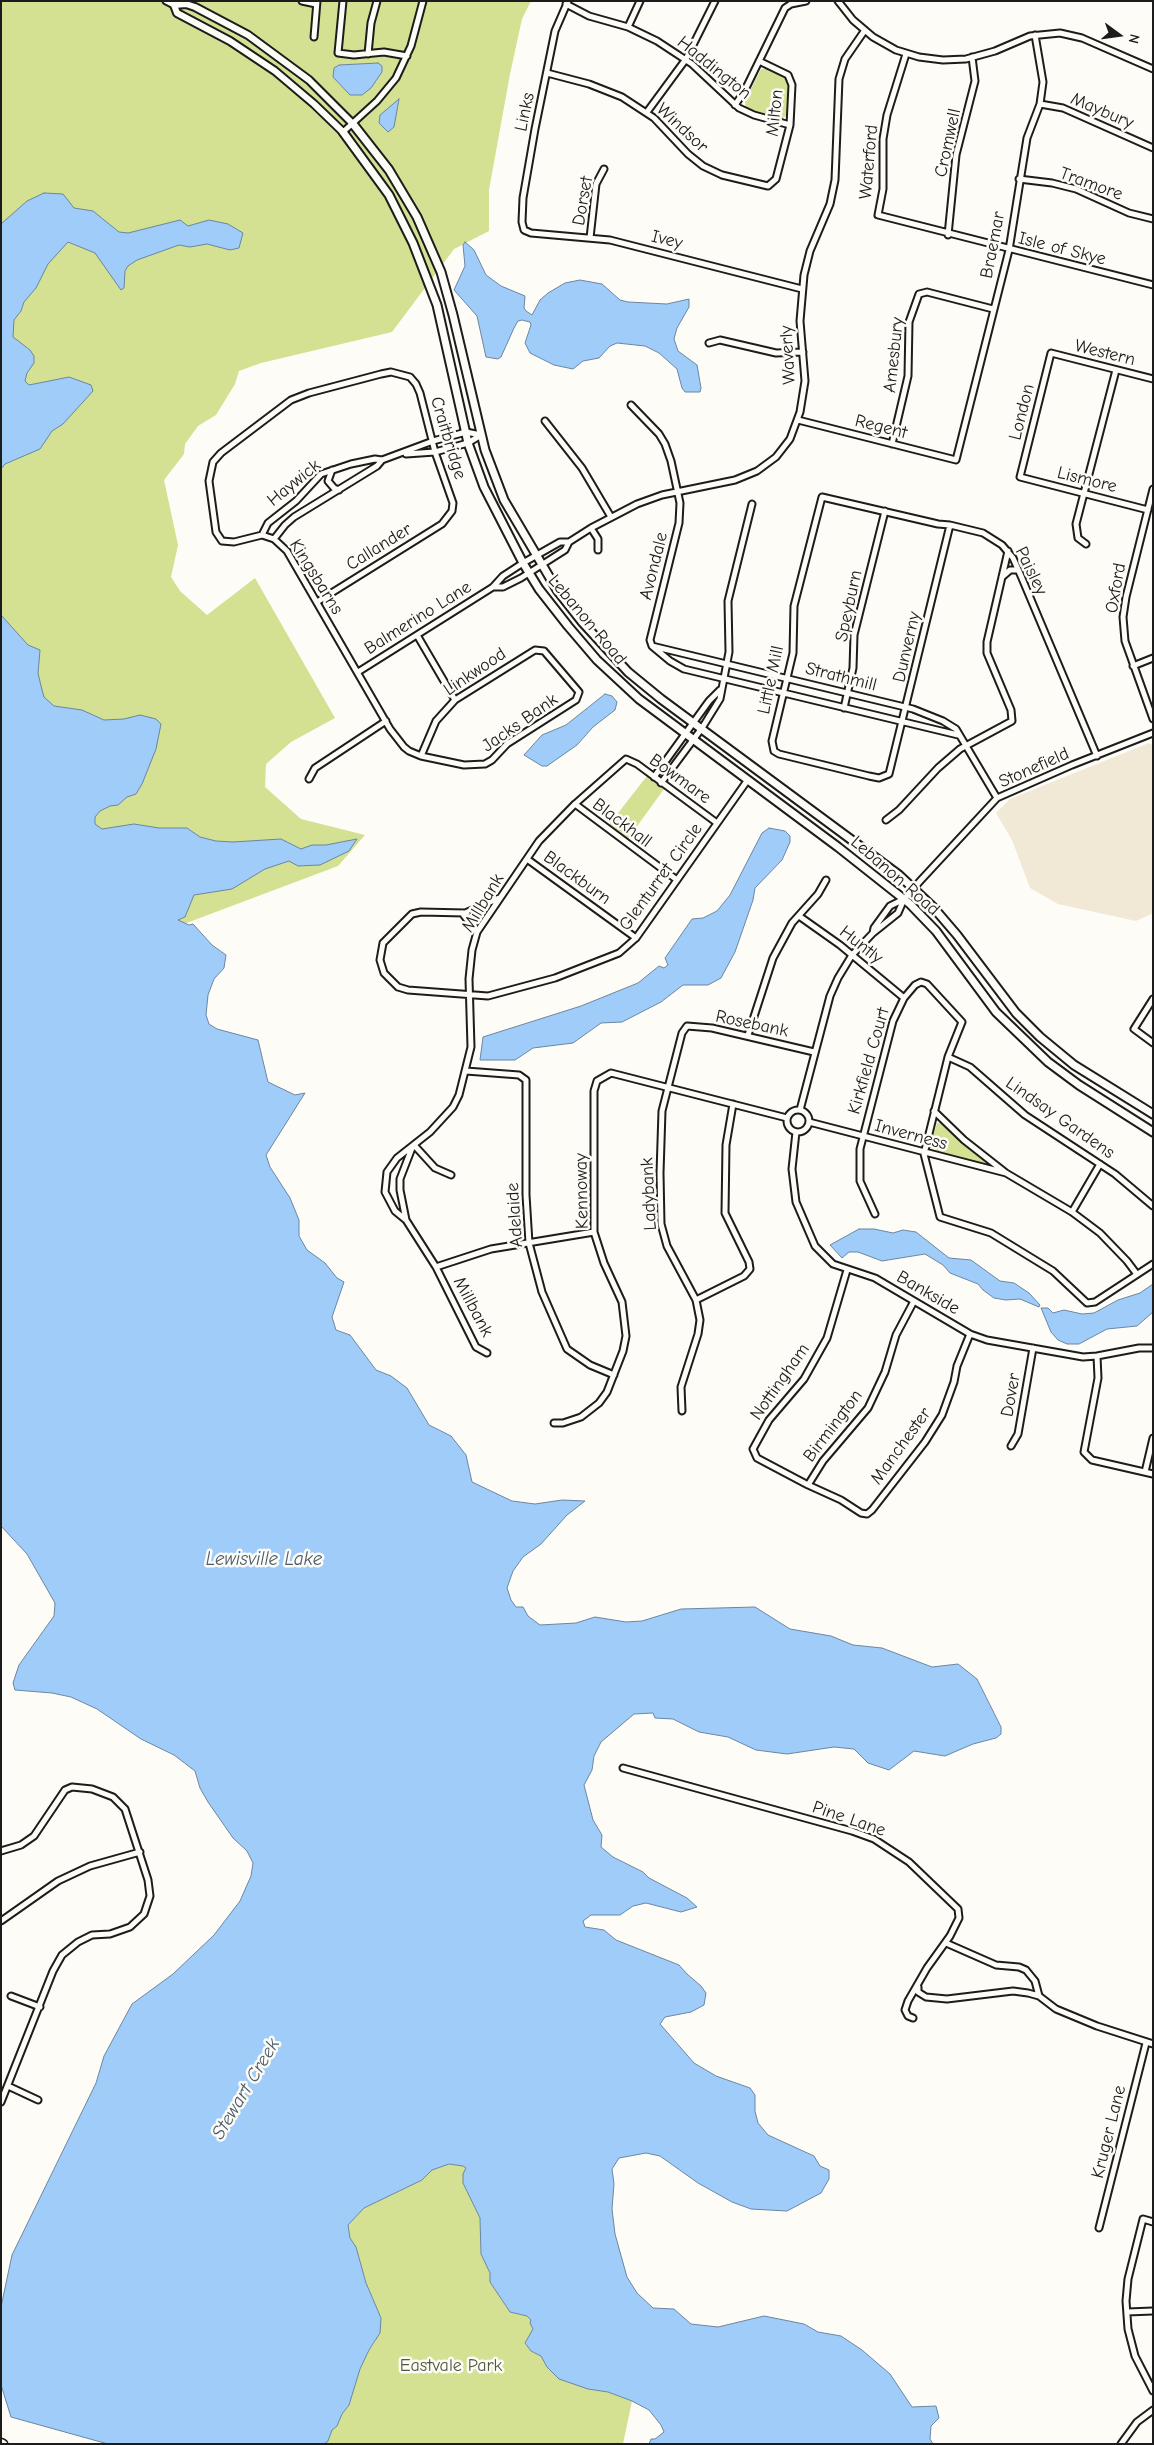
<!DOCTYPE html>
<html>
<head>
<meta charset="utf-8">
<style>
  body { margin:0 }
  #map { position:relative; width:1154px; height:2445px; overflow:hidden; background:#fdfcf7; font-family:"Comic Neue",sans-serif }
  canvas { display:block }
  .frame { position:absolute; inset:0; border:2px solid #1c1c1c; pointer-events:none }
  .north { position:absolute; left:1094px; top:10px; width:50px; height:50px; -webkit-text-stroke:4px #fdfcf7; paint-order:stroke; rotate:104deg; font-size:14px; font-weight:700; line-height:20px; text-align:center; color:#1c1c1c }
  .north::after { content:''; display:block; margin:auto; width:18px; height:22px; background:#1c1c1c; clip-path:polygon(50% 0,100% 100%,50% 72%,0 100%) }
</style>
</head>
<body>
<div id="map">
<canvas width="1154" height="2445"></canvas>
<div class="frame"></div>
<div class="north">N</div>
</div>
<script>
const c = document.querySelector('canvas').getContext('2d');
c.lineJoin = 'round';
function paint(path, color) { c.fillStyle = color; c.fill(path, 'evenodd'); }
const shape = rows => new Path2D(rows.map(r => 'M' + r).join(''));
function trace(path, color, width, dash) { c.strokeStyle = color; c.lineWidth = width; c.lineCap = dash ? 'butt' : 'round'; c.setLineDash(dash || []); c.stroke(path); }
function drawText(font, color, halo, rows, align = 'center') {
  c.font = font + ' "Comic Neue",sans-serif'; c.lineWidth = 5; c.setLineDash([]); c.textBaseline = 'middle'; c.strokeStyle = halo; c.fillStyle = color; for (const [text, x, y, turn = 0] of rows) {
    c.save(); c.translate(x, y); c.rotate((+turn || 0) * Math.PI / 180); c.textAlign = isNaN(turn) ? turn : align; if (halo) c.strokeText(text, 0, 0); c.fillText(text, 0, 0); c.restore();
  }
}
const built = shape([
  [1149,743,1153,745,1153,913,1136,921,1058,904,1030,888,1012,840,996,813,1010,799]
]);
const green = shape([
  [1,1,531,1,522,19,510,74,489,190,489,231,454,249,392,332,261,363,239,371,235,384,216,415,198,426,185,444,184,454,164,480,178,545,171,577,180,591,207,615,255,578,335,718,291,742,266,764,265,787,301,819,365,835,338,866,120,948,1,892],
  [761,69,767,69,788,80,788,114,782,119,746,109,745,101],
  [647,776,664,789,627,840,608,826],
  [937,1123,942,1123,991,1164,993,1168,929,1150],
  [449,2164,463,2166,466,2168,463,2183,480,2218,481,2254,490,2273,490,2282,510,2312,527,2316,531,2320,533,2329,525,2343,531,2351,541,2356,547,2367,588,2389,608,2392,632,2401,623,2444,324,2444,328,2441,332,2430,337,2426,342,2414,349,2405,360,2369,369,2350,375,2342,381,2318,366,2283,356,2247,350,2238,348,2225,364,2208,422,2180,432,2170]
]);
const water = shape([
  [378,63,382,66,382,72,371,88,362,95,350,95,333,77,334,68,339,65,378,63],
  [399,99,394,127,388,132,379,123,380,115,399,99],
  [44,193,63,194,74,208,93,211,119,232,128,233,180,220,188,226,209,220,228,224,243,233,239,248,230,250,207,244,190,247,179,245,137,260,128,266,125,271,124,288,121,290,95,253,68,242,48,264,36,288,24,302,21,311,14,320,13,337,30,350,34,356,34,363,27,373,25,381,29,385,69,377,91,385,93,391,63,424,52,431,40,449,5,464,1,469,1,224,27,201,44,193],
  [465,242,474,250,486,275,501,286,525,296,524,308,526,311,532,315,540,300,548,293,565,283,580,280,602,284,620,300,628,302,667,304,689,299,689,307,677,328,674,339,678,351,697,365,701,388,700,392,685,392,682,388,677,369,659,353,645,346,617,343,610,346,599,358,583,361,573,369,554,365,530,353,525,343,531,325,530,322,522,320,518,321,514,328,501,357,498,359,486,357,477,316,454,290,465,266,463,245,465,242],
  [1,615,28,645,40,650,38,673,41,686,44,697,54,706,82,710,104,720,124,719,140,715,156,719,161,724,156,749,142,784,136,794,127,797,118,805,110,806,100,811,95,817,95,824,102,829,134,824,159,828,187,828,200,837,216,841,233,842,281,839,301,849,312,845,326,845,357,839,349,851,320,865,298,866,289,861,265,869,232,889,194,895,185,917,178,920,189,925,193,924,212,945,226,955,224,968,214,979,208,995,206,1015,209,1024,217,1029,258,1040,268,1082,295,1095,305,1093,266,1155,270,1167,290,1198,299,1220,299,1236,307,1250,325,1263,337,1278,344,1282,332,1317,336,1330,350,1335,376,1370,391,1376,407,1388,429,1425,451,1436,466,1455,472,1482,512,1501,535,1504,562,1500,585,1501,567,1515,541,1544,523,1557,513,1571,507,1588,511,1600,516,1607,523,1607,528,1616,540,1625,576,1623,595,1617,626,1622,642,1621,681,1609,755,1607,790,1629,831,1636,853,1645,882,1648,932,1667,958,1664,977,1679,1001,1727,1001,1734,996,1738,973,1744,945,1756,914,1751,889,1770,868,1763,854,1749,834,1747,787,1754,756,1750,728,1737,699,1732,673,1719,655,1718,653,1713,634,1714,601,1742,594,1756,592,1770,584,1785,593,1820,602,1835,601,1847,613,1857,643,1872,649,1878,687,1898,697,1907,681,1912,646,1903,633,1906,620,1915,591,1915,583,1921,585,1927,604,1930,616,1940,679,1965,687,1974,701,1986,706,1993,704,2005,691,2012,665,2017,660,2024,694,2063,716,2076,750,2088,755,2095,755,2111,758,2123,768,2135,814,2156,820,2166,829,2170,829,2179,821,2193,787,2211,751,2209,732,2202,698,2183,660,2156,646,2153,619,2158,612,2169,614,2184,612,2209,615,2234,627,2277,637,2293,653,2308,674,2309,691,2324,718,2327,764,2316,804,2324,818,2332,841,2336,862,2350,890,2374,912,2407,936,2406,939,2418,931,2426,930,2439,933,2444,649,2444,651,2439,655,2439,664,2432,661,2425,649,2410,632,2401,608,2392,588,2389,559,2379,547,2367,541,2356,531,2351,525,2343,533,2329,530,2323,531,2320,527,2316,510,2312,490,2282,490,2273,481,2254,480,2218,463,2183,463,2174,466,2168,463,2166,449,2164,432,2170,422,2180,364,2208,348,2225,350,2238,356,2247,366,2283,381,2318,380,2333,369,2350,360,2369,349,2405,342,2414,337,2426,332,2430,328,2441,324,2444,108,2444,11,2417,1,2385,1,2307,12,2255,96,2083,104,2056,132,2004,173,1974,214,1935,240,1901,251,1876,253,1863,247,1851,233,1838,208,1802,200,1788,195,1771,174,1755,141,1739,97,1709,71,1697,52,1693,15,1690,13,1683,19,1665,54,1616,55,1603,27,1554,1,1526,1,615],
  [605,694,612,696,617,702,615,710,593,727,577,745,547,766,542,766,524,755,542,735,566,725,605,694],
  [769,828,785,831,790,836,790,842,782,860,755,888,753,900,735,952,721,978,708,985,683,985,661,1002,622,1022,601,1023,573,1043,533,1048,515,1060,480,1060,483,1037,581,1006,638,983,659,966,664,968,668,965,665,958,692,919,703,918,717,911,730,895,762,833,769,828],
  [859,1229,874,1229,893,1233,903,1230,916,1232,949,1258,971,1260,1000,1281,1014,1283,1029,1293,1040,1305,1039,1307,1020,1299,1006,1300,994,1298,983,1290,978,1284,950,1273,943,1265,925,1254,882,1261,858,1252,849,1252,842,1258,830,1245,859,1229],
  [1153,1284,1153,1312,1137,1326,1107,1329,1079,1344,1067,1344,1058,1340,1051,1332,1041,1308,1048,1308,1053,1313,1064,1310,1082,1314,1094,1313,1118,1300,1140,1293,1153,1284]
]);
const minor = shape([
  [166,1,174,5,175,1],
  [302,1,316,4],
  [343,1,338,53,354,55,384,52,407,56],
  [568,1,555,31,535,129,523,198,522,222,524,230,531,233,610,240,802,289],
  [838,1,853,20,873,37,896,50,919,57,943,60,966,59,995,51,1030,36,1060,33,1082,38,1153,69],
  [566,4,589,16,628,27,657,41,692,64,739,108,754,115,790,125],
  [628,27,640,1],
  [314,37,317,1],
  [368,54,371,23,377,1],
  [906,54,887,115,883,139,883,189,878,215,1153,285],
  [547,73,589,84,622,97,654,118,688,154,703,166,722,175,768,186,776,179,790,125,792,85,788,75,759,61],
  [1040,104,1063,108,1153,148],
  [735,105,744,92,785,8,791,4,806,1],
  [647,112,686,59,715,1],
  [343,132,377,101,396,78,411,46,423,1],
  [1019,179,1052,183,1076,189,1129,213,1153,219],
  [948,235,956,155,975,81,972,57],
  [590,238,596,184,604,169],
  [709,343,720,340,776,353,803,352],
  [631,405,659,434,665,444,671,461,680,503,679,523,650,640,652,646,670,661,684,669,958,735],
  [798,420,956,460,1009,250,1027,138,1040,104,1043,82,1035,35],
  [545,421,582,468,611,517],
  [892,444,908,376,909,322,919,294,927,292,993,309],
  [406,454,435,452,468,443,481,435],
  [332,470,328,481,334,488,339,490],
  [1153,489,1126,597,1123,617,1125,641,1153,719],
  [1148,510,1020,477,1051,353,1153,379],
  [950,525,889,774,879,778,869,776,779,754,774,751,772,741,793,653,794,606,822,497,938,524,950,525,983,533,1002,545,1013,558,1021,576,1097,756],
  [591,528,598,539,598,550],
  [262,535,268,523,296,501,321,474,351,464,375,459,382,460,433,441,466,432,481,435],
  [274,539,285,525,294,517,377,466,382,460],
  [1086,544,1078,538,1076,524,1116,370],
  [1002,577,1010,570,1018,570],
  [493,587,503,587,521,578,565,550,569,542,591,528,637,504,662,495,735,480,757,471,776,457,790,439,800,412,805,381,800,321,804,275,810,251,830,204,835,180,839,79,845,59,865,30],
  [317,602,442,524,452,511,453,503,435,452,420,393,416,384,410,377,391,372,381,374,309,393,291,400,221,453,213,462,209,481,216,532,222,541,234,542,262,535,274,539,287,551,390,729,404,747,409,751,421,756,464,765,485,764,492,760,507,744,576,700,579,692,544,651,535,650,455,700,436,721,421,756],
  [417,635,455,700],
  [652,646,913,709,943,721,956,729,997,798],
  [1133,666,1153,658],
  [358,672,493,587,503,576,523,563,560,542,569,542],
  [844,708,853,668,854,635,885,511],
  [654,777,709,701,720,690],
  [309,779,315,768,386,721],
  [661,783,702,728,720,699,729,652,728,601,752,504],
  [575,804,677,880],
  [886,820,899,810,938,768,960,749,1012,721,1011,710,987,653,987,642,1008,551],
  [527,859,636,938],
  [499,898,465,913,421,912,412,914,383,943,380,960,384,973,398,987,408,990,488,996,555,978,619,953,636,938,747,781],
  [462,913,477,932],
  [799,916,840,945,904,998],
  [873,933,874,928,890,906,904,899],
  [1153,999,1134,1029,1153,1043],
  [748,1035,773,958,792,923,818,894,826,880],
  [948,1057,970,1067,1025,1115,1115,1174,1153,1206],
  [466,1071,519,1075,526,1080,526,1195,529,1243,542,1292,567,1349,590,1365,614,1375],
  '787 1121a11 11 0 1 1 22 0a11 11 0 1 1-22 0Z',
  [800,1110,830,996,838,978,852,955,873,933,898,913,904,899,921,880,997,798,1072,765,1153,733],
  [934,1111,964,1140,1006,1173,1072,1212,1100,1233,1127,1261,1136,1273],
  [809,1122,1006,1173],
  [796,1132,792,1169,796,1202,815,1246,833,1264,875,1278,970,1334,987,1340,1083,1357,1097,1356,1139,1348,1153,1348],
  [414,1145,435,1168,451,1175],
  [1072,1212,1100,1164],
  [875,1214,860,1181,860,1149,893,1021,904,998,915,985,921,982,927,984,962,1022,948,1057,924,1154,940,1217,991,1233,1053,1271,1087,1303,1095,1302,1153,1264],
  [406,1220,400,1190,400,1179,412,1148],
  [436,1267,491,1249,594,1232],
  [847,1270,827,1338,804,1379,769,1420,753,1449,757,1458,808,1485,841,1500,861,1513,867,1514,872,1510,925,1442,942,1415,954,1382,957,1366,970,1334],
  [696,1300,744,1276,750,1269,749,1262,725,1213,726,1145,733,1104],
  [487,1353,476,1347,436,1267,406,1220,395,1211,385,1192,387,1172,397,1158,430,1132,453,1107,459,1095,471,1047,469,979,472,950,477,932,539,841,575,804,626,759,637,764,717,823],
  [1097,1356,1098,1378,1084,1452,1092,1460,1153,1474],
  [682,1411,681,1387,698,1334,700,1320,696,1300,667,1246,661,1224,660,1173,662,1111,682,1033,687,1026,712,1028,814,1052],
  [554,1423,563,1423,581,1417,599,1403,607,1392,623,1351,626,1336,622,1302,604,1263,594,1232,594,1091,597,1081,611,1073,787,1118],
  [1011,1446,1018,1434,1033,1348],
  [1145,1472,1153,1438],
  [808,1485,823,1461,868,1408,885,1372,896,1335,914,1301],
  [623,1768,852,1831,874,1839,909,1862,958,1909,959,1918,950,1936,927,1968,908,2001,905,2010,908,2016,913,2018],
  [1,1851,21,1845,34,1836,65,1790,72,1787,92,1789,113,1797,125,1809,148,1880,150,1896,144,1914,130,1927,110,1934,92,1935,78,1942,62,1955,53,1971,1,2102],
  [1,1921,58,1881,90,1866,140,1852],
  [946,1943,996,1965,1019,1967,1026,1970,1035,1981,1039,1996],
  [918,1987,918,1992,926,1997,947,1999,1013,1991,1028,1993,1039,1996,1056,2009,1097,2026,1153,2044],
  [11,1996,40,2007],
  [8,2086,38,2100],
  [1153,2222,1143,2219,1128,2279,1126,2301,1128,2329,1135,2356,1153,2391],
  [1099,2228,1146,2043],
  [1127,2312,1153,2311],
  [1121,2444,1137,2422,1153,2410]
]);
const tertiary = shape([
  [343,132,314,104,275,71,230,41,177,13,174,5,186,4,195,7,248,35,309,80,353,124]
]);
const secondary = shape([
  [353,124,389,170,417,217,441,272,453,315,485,450,504,500,557,590,583,623,628,672,661,699,899,875,933,907,957,935,1016,1013,1040,1037,1074,1065,1153,1114],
  [343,132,389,195,413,243,437,305,468,443,484,487,523,563,539,589,568,626,597,660,639,699,838,847,910,904,936,931,996,1012,1048,1062,1079,1085,1153,1132]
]);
const primary = shape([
  [1,2443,3,2444]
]);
const streetNames = [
  ["Haddington",714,68,39],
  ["Maybury",1102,111,23],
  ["Links",525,112,-78],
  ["Milton",775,113,-84],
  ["Windsor",682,128,43],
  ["Cromwell",948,143,-78],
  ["Waterford",869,162,-85],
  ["Tramore",1091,184,20],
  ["Dorset",583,201,-80],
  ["Ivey",667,240,14],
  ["Braemar",993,245,-79],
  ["Isle of Skye",1062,249,14],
  ["Western",1105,353,14],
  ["Waverly",788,355,-93],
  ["Amesbury",894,355,-84],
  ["London",1022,412,-76],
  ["Regent",881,427,14],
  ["Craitbridge",448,438,73],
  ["Lismore",1087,480,14],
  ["Haywick",294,483,-39],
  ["Callander",379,547,-32],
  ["Avondale",654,566,-76],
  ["Paisley",1031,571,64],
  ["Kingsbarns",316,577,58],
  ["Oxford",1116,588,-80],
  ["Speyburn",849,606,-78],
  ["Balmerino Lane",418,618,-32],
  ["Lebanon Road",587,620,50],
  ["Dunverny",907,647,-77],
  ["Linkwood",475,672,-34],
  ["Strathmill",841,677,14],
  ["Little Mill",771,680,-78],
  ["Jacks Bank",520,723,-35],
  ["Stonefield",1034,768,-24],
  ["Bowmare",680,779,36],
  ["Blackhall",622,823,37],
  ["Lebanon Road",895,876,41],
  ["Glenturret Circle",661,877,-54],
  ["Blackburn",577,878,36],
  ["Millbank",483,903,-59],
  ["Huntly",861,945,38],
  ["Rosebank",752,1024,12],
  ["Kirkfield Court",869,1061,-74],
  ["Lindsay Gardens",1060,1118,35],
  ["Inverness",911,1135,15],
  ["Kennoway",582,1191,-91],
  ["Ladybank",649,1194,-93],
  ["Adelaide",515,1215,-94],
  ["Bankside",928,1293,30],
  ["Millbank",473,1307,62],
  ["Nottingham",780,1382,-55],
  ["Dover",1011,1395,-80],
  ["Birmington",833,1426,-53],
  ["Manchester",901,1446,-54],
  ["Pine Lane",849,1819,19],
  ["Kruger Lane",1109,2132,-76]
];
const parkNames = [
  ["Eastvale Park",451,2366]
];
const waterNames = [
  ["Lewisville Lake",264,1560],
  ["Stewart Creek",246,2089,-59]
];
paint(built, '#f1e8d6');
paint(green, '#d4e092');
paint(water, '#9fccf9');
trace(water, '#6b86a1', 1);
trace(minor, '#1c1c1c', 9);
trace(tertiary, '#1c1c1c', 10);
trace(secondary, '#1c1c1c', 11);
trace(primary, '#1c1c1c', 11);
trace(minor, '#fdfcf7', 5);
trace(tertiary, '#fdfcf7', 6);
trace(secondary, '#fdfcf7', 7);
trace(primary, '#fdfcf7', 8);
drawText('18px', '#1c1c1c', '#fdfcf7', streetNames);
drawText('18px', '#53573f', '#fdfcf7', parkNames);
drawText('italic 19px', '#4a5a69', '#fdfcf7', waterNames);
</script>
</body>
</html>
